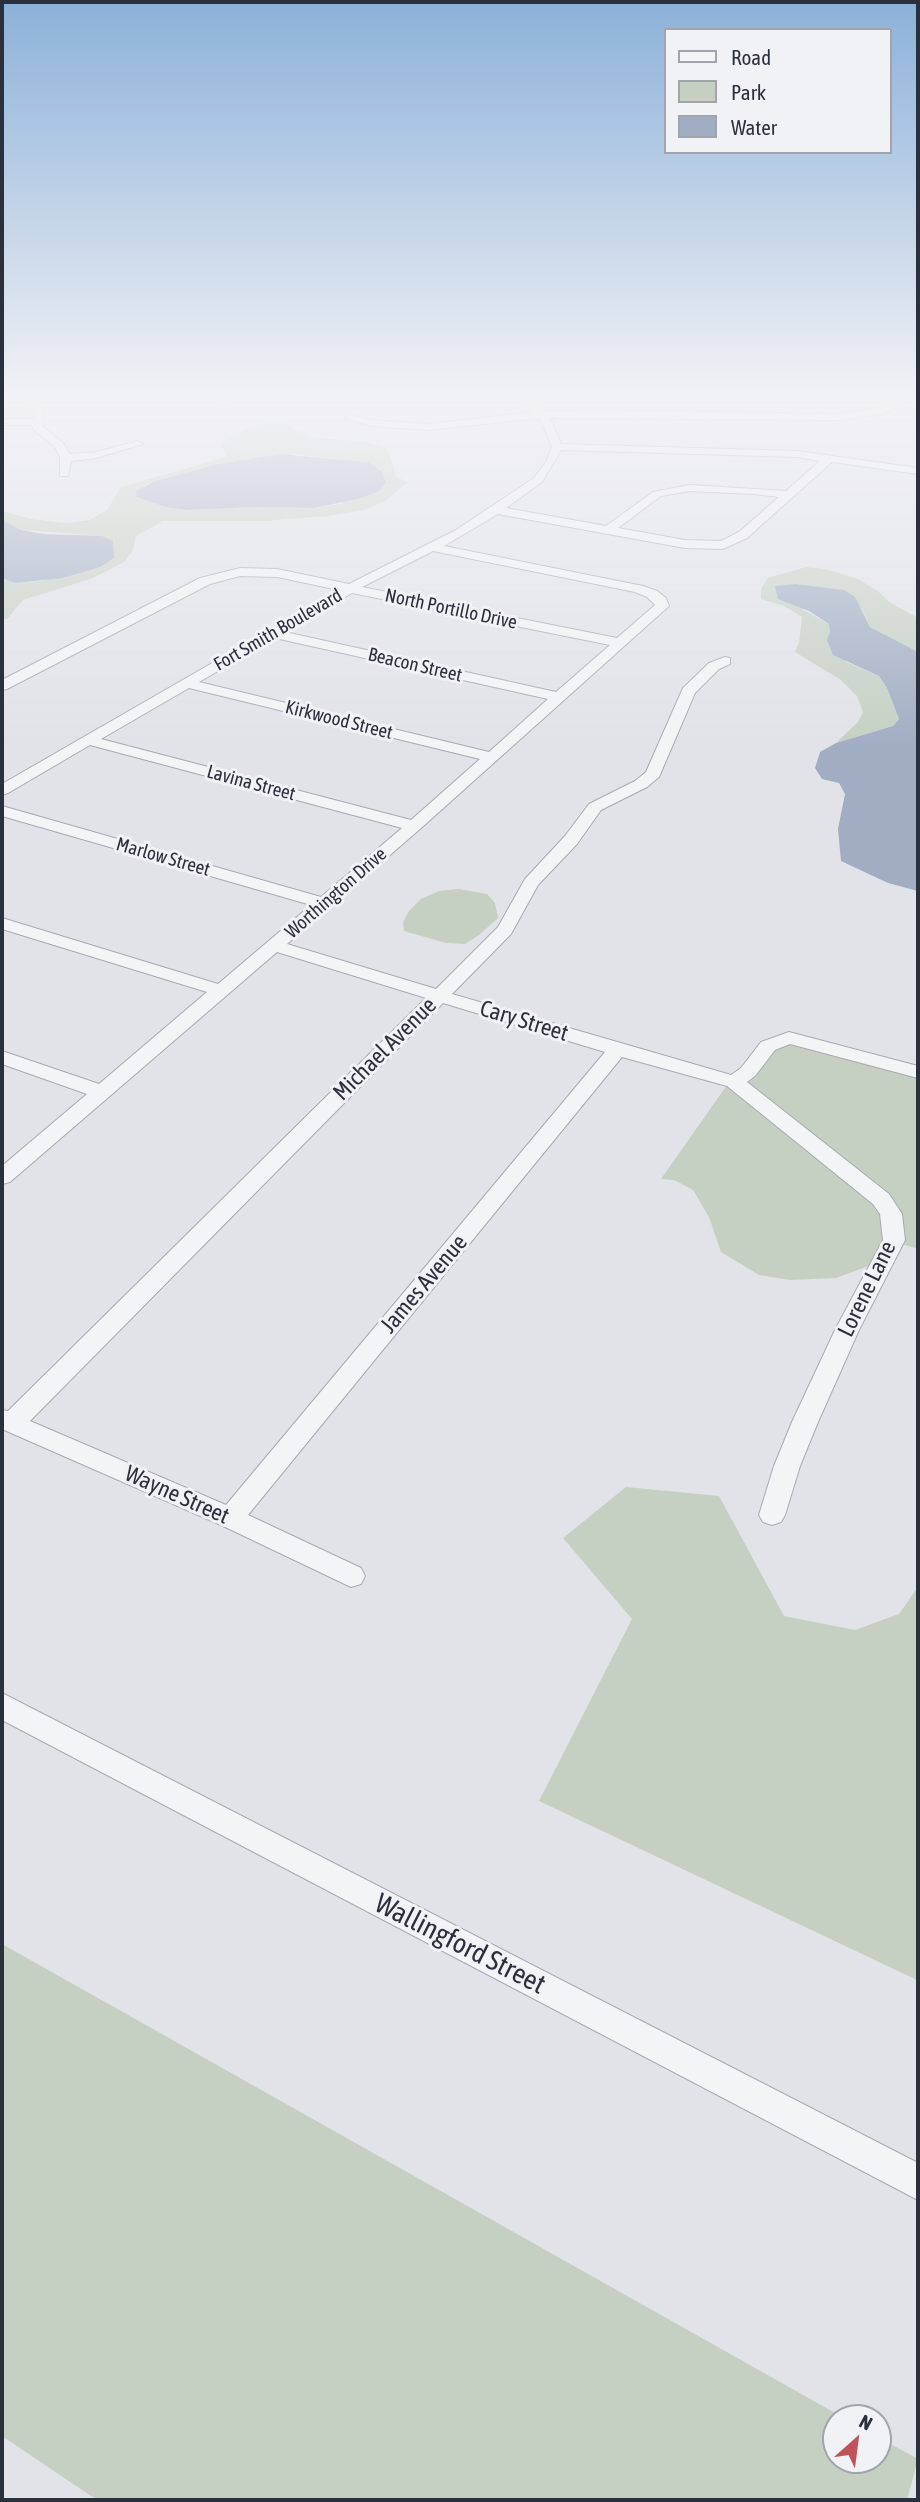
<!DOCTYPE html>
<html>
<head>
<meta charset="utf-8">
<style>
  body { margin:0 }
  #map { position:relative; width:920px; height:2502px; overflow:hidden; background:#e1e3e8; font-family:"Asap Condensed",sans-serif }
  canvas { display:block }
  .frame { position:absolute; inset:0; border:4px solid #2b303d; pointer-events:none }
  .legend { position:absolute; left:664px; top:28px; width:228px; height:126px; box-sizing:border-box; background:#f0f2f5; border:2px solid #a1a4ab; margin:0; padding:9px 12px; list-style:none; font-size:21px; color:#2b303d }
  .legend li { display:flex; align-items:center; gap:14px; height:35px }
  .legend b { width:35px; border:2px solid #a1a4ab }
  .north { position:absolute; left:822px; top:2404px; width:70px; height:70px; box-sizing:border-box; background:#f0f2f5; border:2px solid #a1a4ab; border-radius:50%; rotate:28deg; font-size:19px; font-weight:700; line-height:28px; text-align:center; color:#2b303d }
  .north::after { content:''; display:block; margin:auto; width:24px; height:32px; background:#be5459; clip-path:polygon(50% 0,100% 100%,50% 72%,0 100%) }
</style>
</head>
<body>
<div id="map">
<canvas width="920" height="2502"></canvas>
<div class="frame"></div>
<ul class="legend">
<li><b style="height:9px;background:#f3f4f6"></b>Road</li>
<li><b style="height:19px;background:#c5d0c3"></b>Park</li>
<li><b style="height:19px;background:#a0adc3"></b>Water</li>
</ul>
<div class="north">N</div>
</div>
<script>
const c = document.querySelector('canvas').getContext('2d');
c.lineJoin = 'round';
function paint(path, color) { c.fillStyle = color; c.fill(path, 'evenodd'); }
const shape = rows => new Path2D(rows.map(r => 'M' + r).join(''));
function trace(path, color, width, dash) { c.strokeStyle = color; c.lineWidth = width; c.lineCap = dash ? 'butt' : 'round'; c.setLineDash(dash || []); c.stroke(path); }
function drawText(font, color, halo, rows, align = 'center') {
  c.font = font + ' "Asap Condensed",sans-serif'; c.lineWidth = 6; c.setLineDash([]); c.textBaseline = 'middle'; c.strokeStyle = halo; c.fillStyle = color; for (const [text, x, y, turn = 0] of rows) {
    c.save(); c.translate(x, y); c.rotate((+turn || 0) * Math.PI / 180); c.textAlign = isNaN(turn) ? turn : align; if (halo) c.strokeText(text, 0, 0); c.fillText(text, 0, 0); c.restore();
  }
}
const green = shape([
  [273,422,286,424,309,437,367,442,385,447,388,450,397,477,407,482,387,500,364,510,329,516,265,521,163,521,136,536,133,551,124,562,93,578,23,600,7,619,2,619,2,578,15,583,41,581,100,567,102,536,21,530,2,520,2,511,31,519,66,523,89,520,107,510,121,487,225,457,226,453,220,446,229,437,252,426],
  [292,454,368,462,341,504,314,508,256,507,187,510,145,500,144,485,155,481,214,465],
  [806,567,826,569,858,579,879,592,889,602,918,618,918,652,870,627,862,609,844,590,796,584,795,605,829,624,846,662,879,676,887,688,899,719,893,726,836,743,858,722,863,712,857,696,841,680,795,652,799,643,802,617,784,606,761,599,761,589,768,578],
  [459,889,487,894,495,903,498,918,479,935,465,944,446,943,404,931,403,922,409,911,421,899,439,891],
  [799,1043,918,1077,918,1249,902,1244,903,1225,744,1082,774,1049,781,1044],
  [727,1085,874,1202,883,1215,885,1239,871,1265,836,1278,790,1280,759,1275,721,1252,709,1217,693,1190,674,1180,661,1179],
  [626,1487,719,1496,784,1616,855,1630,899,1614,918,1587,917,1980,539,1801,632,1619,563,1538],
  [2,1944,844,2418,836,2418,836,2460,878,2460,878,2437,918,2459,907,2500,97,2500,2,2436]
]);
const water = shape([
  [279,454,368,462,381,471,386,483,379,491,358,499,314,508,256,507,187,510,166,507,137,497,136,491,155,481,214,465],
  [2,520,21,530,44,534,102,536,113,541,114,558,100,567,63,578,15,583,2,578,4,570],
  [796,584,844,590,855,597,870,627,918,652,918,891,888,883,841,861,838,829,845,794,839,783,822,779,815,768,820,752,836,743,893,726,899,719,887,688,879,676,833,655,827,640,830,632,829,624,809,611,778,599,775,586]
]);
const minor = shape([
  [21,398,31,398,44,412,42,426,63,443,70,454,96,452,138,441,143,444,96,458,71,461,68,476,60,476,60,458,55,447,33,429,32,425,2,425,2,419,34,419,35,414,21,398],
  [229,398,243,398,221,407,216,404,229,398],
  [516,398,527,398,545,412,584,410,837,414,876,409,893,398,904,398,894,408,882,414,837,420,550,418,561,444,797,451,918,468,918,474,832,462,747,538,723,549,685,548,498,514,444,546,643,586,657,591,666,598,669,606,420,829,287,944,436,989,498,927,525,879,565,836,589,804,635,781,646,772,683,688,709,663,725,657,730,658,730,664,719,669,695,693,659,777,647,787,601,810,577,844,538,885,511,934,452,994,731,1075,741,1068,761,1042,789,1032,918,1066,918,1078,790,1044,775,1050,755,1076,747,1082,889,1194,902,1214,905,1240,859,1330,818,1422,800,1466,785,1515,781,1522,772,1525,763,1522,759,1515,774,1466,792,1422,835,1330,883,1240,880,1214,873,1204,727,1086,622,1057,248,1515,361,1568,365,1576,361,1584,351,1587,221,1525,2,1429,2,1410,8,1411,426,998,277,952,10,1182,2,1184,2,1166,87,1094,2,1064,2,1051,99,1084,207,992,2,929,2,918,218,984,311,905,2,816,2,806,321,897,402,828,90,745,8,793,2,795,2,784,339,590,277,577,240,576,210,584,7,689,2,690,2,680,200,578,240,568,277,569,349,584,456,530,534,478,546,462,552,447,540,418,428,430,371,426,345,418,350,415,371,420,428,424,533,412,516,398],
  [561,450,797,457,820,461,786,491,690,485,653,492,606,526,506,508,542,482,561,450],
  [690,491,754,494,779,497,739,532,721,541,685,540,618,528,661,496,690,491],
  [433,551,635,592,647,597,655,605,617,638,362,587,433,551],
  [352,593,610,645,556,692,285,632,352,593],
  [275,638,548,699,489,752,199,682,275,638],
  [189,688,480,759,411,820,101,739,189,688],
  [443,1003,605,1052,226,1505,30,1421,443,1003],
  [2,1693,918,2163,918,2200,2,1720,2,1693]
]);
const farStreetnames = [
  ["North Portillo Drive",451,609,12],
  ["Fort Smith Boulevard",278,630,-30],
  ["Beacon Street",415,665,13],
  ["Kirkwood Street",339,720,14],
  ["Lavina Street",251,783,15],
  ["Marlow Street",163,857,16],
  ["Worthington Drive",336,893,-41]
];
const streetNames = [
  ["Cary Street",524,1021,17],
  ["Michael Avenue",385,1049,-45],
  ["James Avenue",424,1284,-50],
  ["Lorene Lane",867,1289,-64],
  ["Wayne Street",177,1495,24]
];
const nearStreetnames = [
  ["Wallingford Street",460,1944,27]
];
paint(green, '#c5d0c3');
paint(water, '#a0adc3');
trace(minor, '#a7aab1', 2);
paint(minor, '#f3f4f6');
const sky = c.createLinearGradient(0, 0, 0, 748);
sky.addColorStop(0, '#8bb1d9');
sky.addColorStop(0.53, '#f2f2f5');
sky.addColorStop(1, '#f2f2f500');
c.fillStyle = sky;
c.fillRect(0, 0, 920, 748);
drawText('19px', '#2b303d', '#f0f2f5', farStreetnames);
drawText('23px', '#2b303d', '#f0f2f5', streetNames);
drawText('28px', '#2b303d', '#f0f2f5', nearStreetnames);
</script>
</body>
</html>
